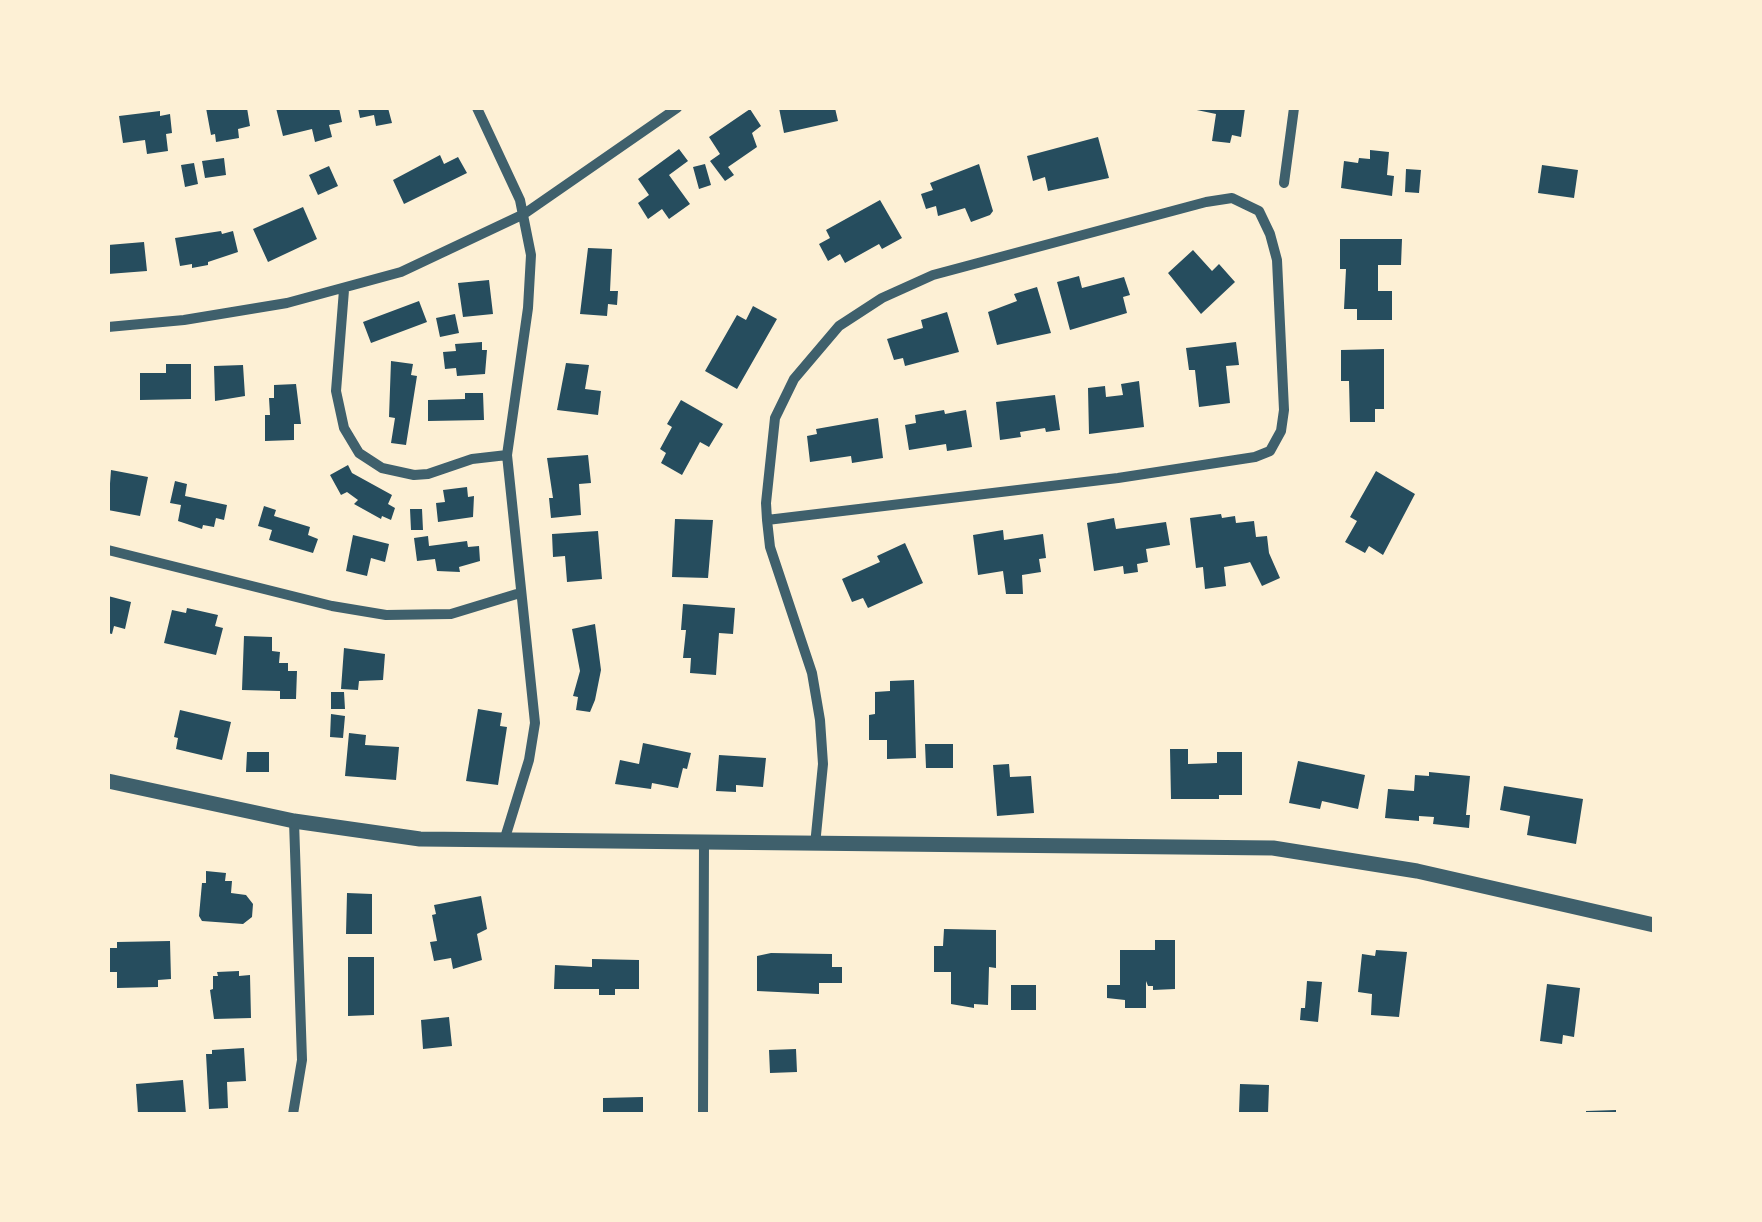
<!DOCTYPE html>
<html>
<head>
<meta charset="utf-8">
<style>
  body { margin:0 }
  #map { position:relative; width:1762px; height:1222px; overflow:hidden; background:#fdf0d5; font-family:"Times New Roman",serif }
  canvas { display:block }
  .frame { position:absolute; inset:0; border:110px solid #fdf0d5; pointer-events:none }
</style>
</head>
<body>
<div id="map">
<canvas width="1762" height="1222"></canvas>
<div class="frame"></div>
</div>
<script>
const c = document.querySelector('canvas').getContext('2d');
c.lineJoin = 'round';
function paint(path, color) { c.fillStyle = color; c.fill(path, 'evenodd'); }
const shape = rows => new Path2D(rows.map(r => 'M' + r).join(''));
function trace(path, color, width, dash) { c.strokeStyle = color; c.lineWidth = width; c.lineCap = dash ? 'butt' : 'round'; c.setLineDash(dash || []); c.stroke(path); }
const building = shape([
  [206,108,247,108,250,126,238,129,239,138,216,142,215,134,211,135],
  [276,108,339,108,342,122,329,125,332,137,315,142,312,129,283,136],
  [358,108,388,108,392,123,376,126,374,115,360,118],
  [779,108,835,108,838,121,784,133],
  [1187,108,1245,108,1241,137,1232,135,1230,143,1212,141,1216,114],
  [750,109,761,126,752,133,757,147,728,167,734,175,725,181,710,161,720,154,709,137],
  [160,111,160,116,170,114,172,133,166,134,168,151,147,154,145,140,123,143,119,116],
  [1098,137,1109,178,1048,191,1045,177,1033,181,1027,156],
  [679,149,688,161,669,175,690,204,669,219,662,209,648,219,638,203,649,195,638,179],
  [1370,150,1389,152,1387,175,1394,176,1392,196,1341,188,1344,161,1358,163,1359,158,1370,159],
  [440,155,444,164,458,157,467,173,404,204,393,180],
  [224,158,226,175,205,178,202,161],
  [194,163,198,184,185,187,181,165],
  [705,164,711,185,699,189,693,167],
  [979,164,993,211,990,215,971,222,965,208,938,216,936,206,926,209,921,194,933,190,930,183],
  [1542,165,1578,170,1574,198,1538,193],
  [329,166,338,186,318,195,309,175],
  [1406,169,1421,170,1419,193,1405,192],
  [880,200,902,238,882,249,879,244,845,263,840,254,828,261,819,244,830,238,826,230],
  [303,207,317,239,268,262,253,229],
  [221,231,222,234,233,231,238,252,208,262,208,265,192,268,192,264,180,266,175,238],
  [1340,239,1402,239,1401,265,1378,265,1378,291,1392,291,1392,320,1357,320,1357,309,1344,309,1346,269,1340,269],
  [144,242,147,271,108,274,108,245],
  [588,248,612,249,610,291,618,291,617,305,608,304,607,316,580,314],
  [1193,250,1212,271,1219,264,1235,282,1201,314,1168,273],
  [1079,276,1082,288,1124,277,1130,295,1123,297,1127,313,1070,330,1057,282],
  [489,280,493,314,463,317,458,283],
  [1037,287,1051,333,997,345,988,312,1017,301,1014,294],
  [419,301,427,322,371,343,363,322],
  [753,306,777,319,737,389,705,371,737,315,746,320],
  [947,312,959,352,905,366,903,358,894,360,887,339,923,328,921,320],
  [455,314,459,333,440,337,436,318],
  [482,342,482,350,487,350,485,374,457,376,456,368,445,369,443,352,456,351,455,344],
  [1236,342,1239,365,1226,366,1230,403,1199,407,1195,370,1189,370,1186,348],
  [1384,349,1384,409,1375,409,1375,422,1350,422,1349,381,1341,381,1341,350],
  [391,361,413,364,411,375,417,376,406,445,391,443,395,418,389,417],
  [566,363,589,365,585,389,601,391,598,415,557,410],
  [166,364,191,364,191,399,140,400,140,373,166,373],
  [243,365,245,396,215,401,214,366],
  [1139,381,1144,427,1089,434,1088,388,1105,386,1106,397,1123,395,1121,384],
  [296,384,301,424,294,424,294,440,265,441,265,415,270,415,269,398,274,398,274,385],
  [465,393,483,393,484,420,428,421,428,400,465,399],
  [1055,395,1060,430,1046,432,1045,428,1020,432,1021,437,1000,440,996,402],
  [681,400,723,424,709,447,700,442,682,475,661,463,666,453,660,449,672,427,667,424],
  [944,410,945,414,966,410,972,447,947,451,946,444,909,450,905,425,916,423,915,415],
  [878,418,883,458,852,463,851,456,810,462,807,436,817,434,816,429],
  [588,455,591,483,579,484,581,515,551,518,549,498,553,498,547,458],
  [348,465,352,473,392,495,388,504,395,508,391,520,382,516,381,519,354,504,358,500,347,492,341,495,330,475],
  [111,470,148,477,140,516,108,510],
  [1376,471,1415,494,1383,555,1369,546,1365,553,1345,542,1357,521,1350,517],
  [175,481,187,484,185,496,227,505,224,520,216,518,214,527,203,525,202,529,178,521,181,505,170,503],
  [467,487,468,497,474,496,473,517,438,522,436,503,445,502,443,490],
  [264,506,276,510,274,516,310,527,308,535,318,539,313,553,269,540,272,530,258,526],
  [410,509,422,509,423,530,411,530],
  [1221,514,1222,518,1235,516,1236,523,1254,521,1256,537,1267,536,1269,553,1280,578,1262,586,1250,562,1247,563,1224,567,1226,586,1205,589,1203,567,1196,568,1190,518],
  [1114,518,1116,529,1166,522,1170,545,1146,549,1148,562,1137,564,1138,572,1124,574,1123,566,1094,571,1087,523],
  [675,519,713,520,708,578,672,577],
  [1003,530,1004,540,1043,534,1046,558,1039,559,1041,572,1022,575,1023,594,1006,594,1003,571,978,575,973,535],
  [598,531,602,579,567,582,565,556,553,557,552,534],
  [353,535,389,544,385,562,371,558,367,576,346,571],
  [428,536,429,546,467,541,468,547,479,546,480,561,459,567,460,572,437,571,435,559,417,561,414,538],
  [905,543,923,583,868,608,863,598,852,602,842,579,880,562,877,556],
  [108,596,131,602,125,629,114,626,112,634,108,633],
  [683,604,735,608,733,634,719,633,716,675,690,673,691,658,683,658,686,630,681,630],
  [187,608,218,615,215,626,223,628,216,655,164,643,172,610,186,613],
  [595,624,601,670,595,700,590,712,576,710,578,697,573,696,580,671,572,629],
  [244,636,272,637,272,651,280,652,279,663,288,663,288,671,297,671,296,699,280,699,280,691,242,690],
  [344,648,385,654,383,680,359,681,358,690,341,689],
  [914,680,916,758,887,759,887,740,869,740,869,715,875,714,875,692,890,691,890,681],
  [331,692,344,692,345,709,331,709],
  [478,709,502,713,500,726,507,727,498,785,466,781],
  [180,710,231,722,222,760,176,749,178,738,174,737],
  [331,714,345,716,343,738,330,737],
  [349,733,366,735,365,745,399,747,396,780,345,776],
  [643,743,691,753,687,769,683,768,678,788,652,783,651,789,615,784,620,760,639,764],
  [925,744,953,744,953,768,926,768],
  [1170,749,1188,749,1188,764,1217,763,1217,752,1242,752,1242,795,1219,795,1219,799,1171,799],
  [247,752,269,752,269,772,246,772],
  [719,755,766,758,763,787,736,785,736,792,716,791],
  [1298,761,1365,775,1358,809,1322,801,1320,809,1289,803],
  [1009,764,1010,777,1031,776,1034,813,997,816,993,765],
  [1429,772,1470,776,1466,815,1470,815,1469,828,1433,824,1434,817,1419,816,1419,821,1385,818,1388,789,1414,791,1415,775,1429,776],
  [1504,786,1583,799,1576,844,1527,835,1530,816,1500,810],
  [206,871,226,873,225,881,232,881,231,893,246,895,253,904,252,917,243,924,202,921,199,916,202,883,206,883],
  [347,893,372,894,372,934,346,934],
  [481,896,487,929,477,934,482,960,453,969,451,958,434,961,430,942,437,941,432,915,436,914,434,905],
  [944,929,996,930,996,968,989,967,988,1005,974,1004,974,1008,951,1004,951,972,934,972,934,946,943,946],
  [1155,940,1175,940,1175,989,1153,990,1153,986,1148,986,1146,981,1146,1008,1125,1008,1125,1000,1107,998,1107,985,1120,985,1120,950,1155,950],
  [170,941,171,979,158,980,158,987,117,988,117,972,108,972,108,948,117,948,117,942],
  [1376,950,1407,952,1399,1017,1371,1015,1372,994,1358,992,1362,954,1375,956],
  [771,953,832,954,832,967,842,967,842,983,819,983,819,994,757,991,757,956],
  [348,957,374,957,374,1015,348,1016],
  [592,959,639,960,639,989,615,989,615,995,599,995,599,989,554,989,555,965,592,967],
  [239,971,239,976,250,975,251,1018,214,1019,210,990,213,989,213,976,218,976,217,972],
  [1307,981,1322,982,1318,1022,1300,1020,1301,1008,1305,1008],
  [1547,984,1580,988,1574,1037,1563,1035,1562,1044,1540,1041],
  [1011,985,1036,985,1036,1010,1011,1010],
  [449,1017,452,1046,423,1049,421,1020],
  [244,1048,246,1081,227,1082,228,1108,209,1109,206,1054,212,1054,212,1050],
  [796,1049,797,1072,770,1073,769,1050],
  [183,1080,186,1114,138,1114,136,1084],
  [1240,1084,1269,1085,1268,1114,1239,1113],
  [643,1097,643,1114,603,1114,603,1098],
  [1616,1110,1616,1114,1586,1114,1586,1111]
]);
const minor = shape([
  [477,108,520,200,531,255,528,308,507,455,535,723,529,760,504,841],
  [1284,183,1294,108],
  [344,290,336,391,344,428,359,453,382,468,414,475,428,474,472,459,507,455],
  [108,327,184,320,287,303,401,272,524,214,677,108],
  [767,520,1118,478,1255,457,1270,451,1281,431,1284,410,1277,260,1270,234,1259,211,1232,198,1206,202,933,275,882,298,839,326,794,379,775,418,766,503,767,520,770,547,812,673,820,720,823,764,815,845],
  [108,550,332,606,386,615,451,614,520,593],
  [293,1114,302,1060,294,821],
  [703,1114,704,843]
]);
const tertiary = shape([
  [108,781,294,821,420,839,1273,848,1417,871,1654,925]
]);
paint(building, '#264d5e');
trace(minor, '#3f606c', 10);
trace(tertiary, '#3f606c', 15);
</script>
</body>
</html>
